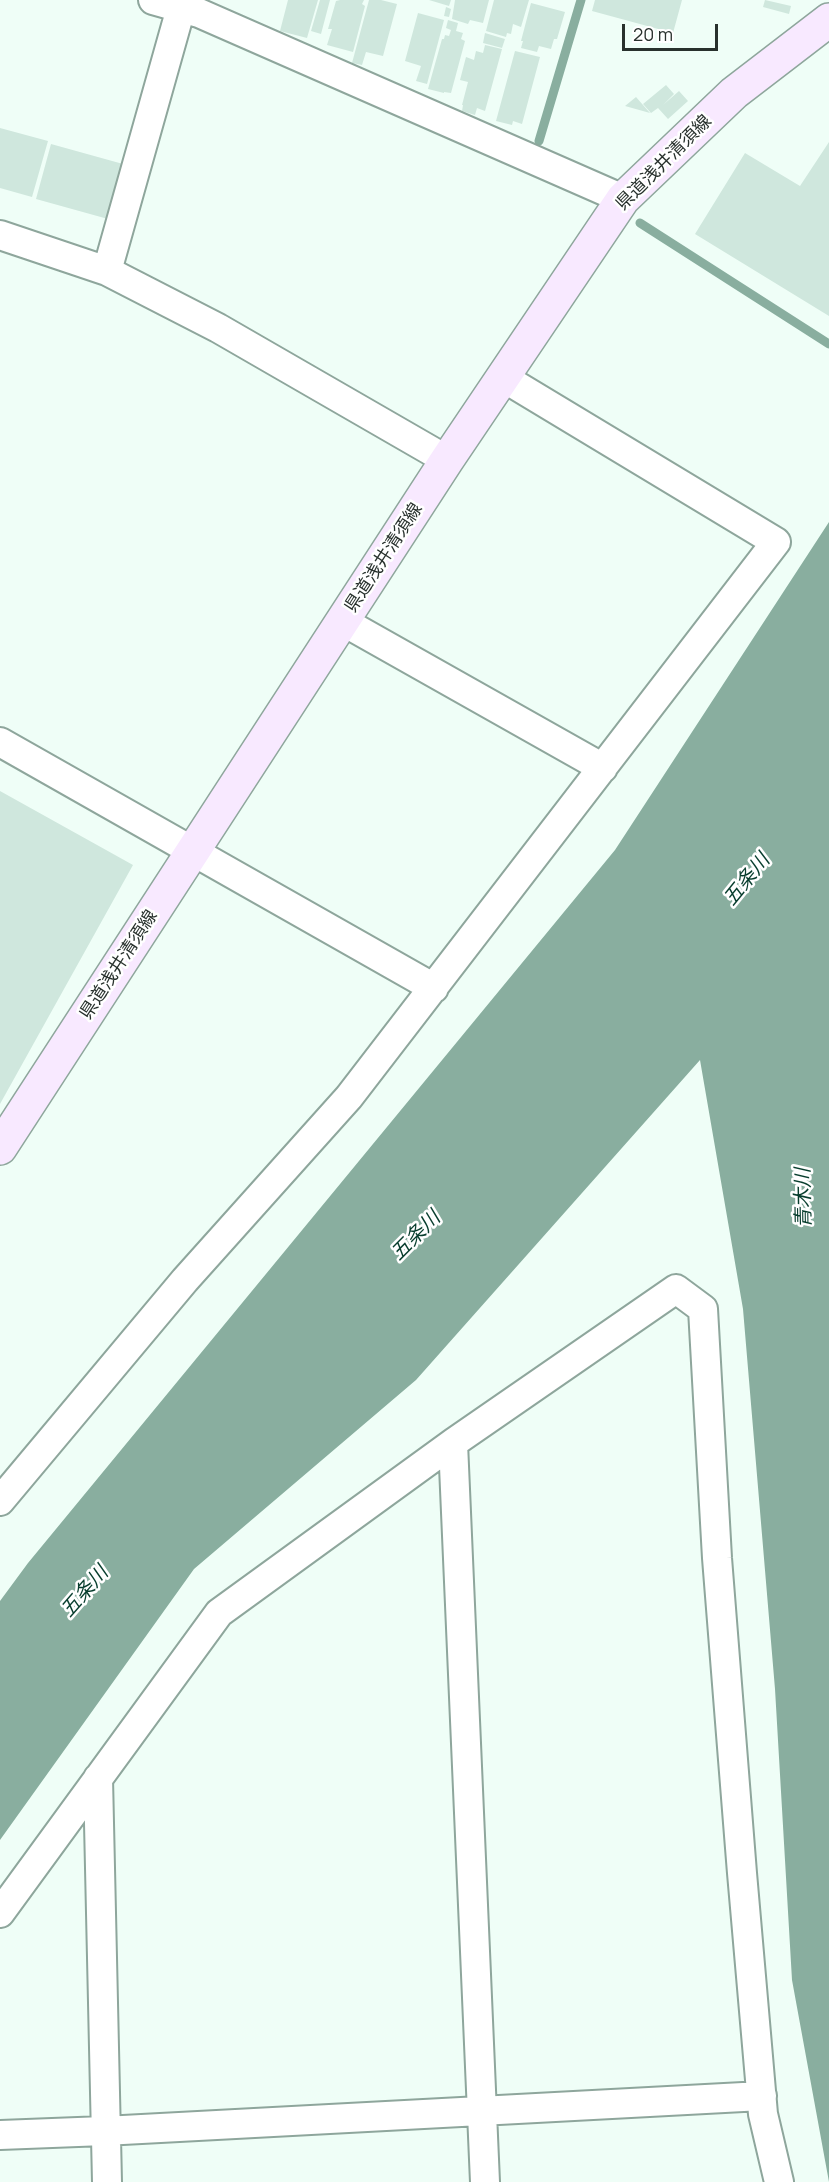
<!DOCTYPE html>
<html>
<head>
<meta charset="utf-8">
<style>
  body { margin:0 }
  #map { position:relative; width:829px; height:2182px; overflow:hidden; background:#effef7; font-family:Manrope,sans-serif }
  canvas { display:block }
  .scale { position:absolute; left:622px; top:24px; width:96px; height:27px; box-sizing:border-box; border:3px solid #28312d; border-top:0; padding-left:8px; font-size:18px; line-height:21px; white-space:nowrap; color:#28312d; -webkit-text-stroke:4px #fff; paint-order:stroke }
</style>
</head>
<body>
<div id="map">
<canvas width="829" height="2182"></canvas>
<div class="scale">20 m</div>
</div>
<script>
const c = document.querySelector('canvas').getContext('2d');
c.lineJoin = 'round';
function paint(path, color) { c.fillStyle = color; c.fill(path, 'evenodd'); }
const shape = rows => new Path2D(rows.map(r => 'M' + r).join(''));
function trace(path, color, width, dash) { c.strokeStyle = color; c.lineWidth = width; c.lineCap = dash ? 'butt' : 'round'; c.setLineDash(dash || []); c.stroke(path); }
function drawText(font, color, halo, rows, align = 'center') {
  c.font = font + ' Manrope,"Noto Sans JP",sans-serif'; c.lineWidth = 5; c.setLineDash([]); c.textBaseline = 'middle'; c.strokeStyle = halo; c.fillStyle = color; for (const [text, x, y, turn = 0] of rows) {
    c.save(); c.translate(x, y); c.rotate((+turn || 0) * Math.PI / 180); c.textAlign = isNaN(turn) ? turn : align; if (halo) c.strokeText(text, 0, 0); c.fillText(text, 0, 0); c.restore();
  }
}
const water = shape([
  [829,522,829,2182,792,1980,775,1689,743,1309,700,1060,416,1380,194,1569,0,1840,0,1601,28,1563,615,850]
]);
const stream = shape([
  [539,141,581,0],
  [640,223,829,344]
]);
const building = shape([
  [288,0,318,0,307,38,280,31],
  [320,0,330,0,321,34,311,31],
  [340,0,364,0,362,4,365,6,353,52,327,45,332,29,328,29,336,1],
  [369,0,381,0,397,4,383,56,366,52,362,65,352,63],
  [429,0,451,0,449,6],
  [455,0,489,0,483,23,470,20,468,24,452,19],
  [494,0,529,0,521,27,513,24,511,34,507,33,506,37,486,31],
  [595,0,682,0,673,33,592,11],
  [765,0,791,6,789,14,763,7],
  [531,3,565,12,557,39,554,39,551,49,539,46,537,52,521,48,523,41,521,41],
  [446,7,451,9,449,17,444,16],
  [418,13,444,20,427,84,416,81,421,66,405,61],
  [448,20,458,23,456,31,463,33,461,39,465,41,451,93,444,92,444,93,428,89,442,39,444,39,445,35,449,36,451,30,446,28],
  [485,33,505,39,502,48,483,43],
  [485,45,502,49,485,111,477,108,475,115,462,111,463,105,462,105,468,82,460,80,466,57,474,60,476,51,483,53],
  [515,51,540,57,522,124,513,121,512,125,496,121],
  [666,85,674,94,663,105,679,91,688,101,668,119,658,108,651,113,643,104],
  [636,97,650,113,625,106],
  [0,128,48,141,32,197,0,188],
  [829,142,829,316,695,234,745,153,800,186],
  [51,144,123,164,108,219,36,199],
  [0,791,133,865,0,1104]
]);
const minor = shape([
  [153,0,199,13,623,199],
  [0,235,107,271,218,328,447,460],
  [107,271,181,8],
  [344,622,603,768],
  [0,742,434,988],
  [453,1443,485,2182],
  [0,1501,185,1280,349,1097,776,542,504,378],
  [98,1778,107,2182],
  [0,1913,219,1613,453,1443,676,1289,703,1309,717,1558,742,1873,763,2114,779,2182],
  [0,2135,104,2131,762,2096]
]);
const secondary = shape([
  [0,1148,447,460,623,199,734,93,829,20]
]);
const streetNames = [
  ["県道浅井清須線",664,163,-45],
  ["県道浅井清須線",384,558,-57],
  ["県道浅井清須線",119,965,-57]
];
const waterNames = [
  ["五条川",747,880,-51],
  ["青木川",804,1198,-91],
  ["五条川",416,1236,-45],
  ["五条川",85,1592,-49]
];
paint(water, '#89ae9f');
trace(stream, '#89ae9f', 9);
paint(building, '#cfe7dd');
trace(minor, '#8ea69c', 32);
trace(secondary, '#8ea69c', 36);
trace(minor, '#fff', 28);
trace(secondary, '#f8e9ff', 33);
drawText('18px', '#28312d', '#fff', streetNames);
drawText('italic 20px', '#073d2d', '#fff', waterNames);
</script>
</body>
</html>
